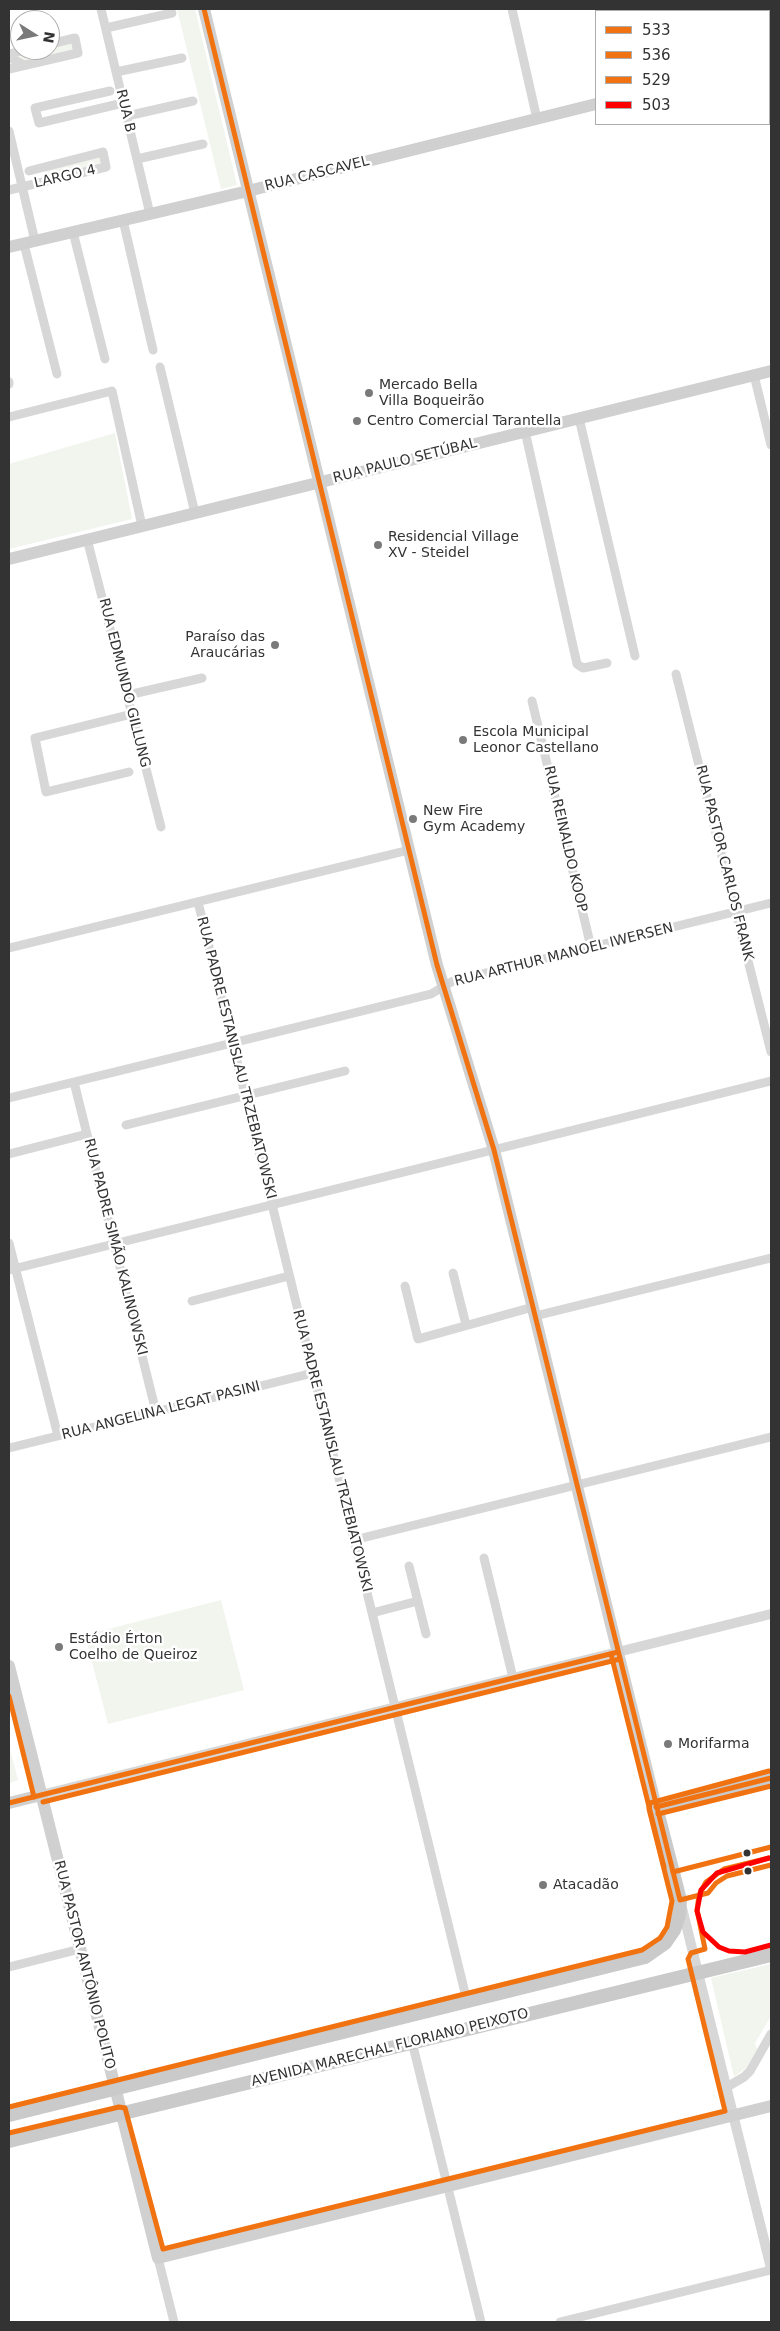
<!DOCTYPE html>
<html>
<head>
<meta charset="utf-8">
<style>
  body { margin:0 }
  #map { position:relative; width:780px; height:2331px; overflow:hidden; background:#fff; font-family:"DejaVu Sans",sans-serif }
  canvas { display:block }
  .frame { position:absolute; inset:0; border:10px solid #333; pointer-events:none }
  .legend { position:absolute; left:595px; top:10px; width:175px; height:115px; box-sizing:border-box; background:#fff; border:1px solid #adadad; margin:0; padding:6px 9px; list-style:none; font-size:15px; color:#333 }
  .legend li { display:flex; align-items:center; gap:10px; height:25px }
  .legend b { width:25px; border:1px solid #adadad }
  .north { position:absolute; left:10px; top:10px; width:50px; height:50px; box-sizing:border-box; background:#fff; border:1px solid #adadad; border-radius:50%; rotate:100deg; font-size:14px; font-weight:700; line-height:20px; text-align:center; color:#333 }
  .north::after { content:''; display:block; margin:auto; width:18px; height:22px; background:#7a7a7a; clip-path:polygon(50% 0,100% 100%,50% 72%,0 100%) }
</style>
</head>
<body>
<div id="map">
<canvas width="780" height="2331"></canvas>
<div class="frame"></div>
<ul class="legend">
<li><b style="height:6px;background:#f17210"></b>533</li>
<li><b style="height:6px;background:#f17210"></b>536</li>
<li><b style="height:6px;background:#f17210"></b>529</li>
<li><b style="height:6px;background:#f00"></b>503</li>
</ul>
<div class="north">N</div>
</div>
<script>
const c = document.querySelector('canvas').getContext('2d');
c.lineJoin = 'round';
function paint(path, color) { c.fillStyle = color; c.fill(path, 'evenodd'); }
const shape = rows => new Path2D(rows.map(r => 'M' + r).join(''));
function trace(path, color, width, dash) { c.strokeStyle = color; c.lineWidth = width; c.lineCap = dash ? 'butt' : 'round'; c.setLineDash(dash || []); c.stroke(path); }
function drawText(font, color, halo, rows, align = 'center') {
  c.font = font + ' "DejaVu Sans",sans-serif'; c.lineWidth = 5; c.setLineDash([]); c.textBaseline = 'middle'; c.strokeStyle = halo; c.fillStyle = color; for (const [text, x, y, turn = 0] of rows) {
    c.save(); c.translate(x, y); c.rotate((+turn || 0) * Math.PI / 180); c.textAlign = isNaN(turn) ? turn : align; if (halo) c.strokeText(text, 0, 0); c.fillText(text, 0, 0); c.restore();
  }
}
const green = shape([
  [177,9,195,9,237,185,221,189],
  [73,42,75,50,25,62,13,56,38,50,50,50,50,47],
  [101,156,103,165,43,179,47,169],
  [115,433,132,519,9,549,9,464],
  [221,1600,244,1690,108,1724,85,1635],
  [9,1746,18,1780,9,1783],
  [771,1964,771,2016,755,2043,757,2049,747,2067,734,2077,711,1978]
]);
const minor = shape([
  [101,9,150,214],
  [512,9,537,119],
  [615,9,615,11],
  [713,9,714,11],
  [106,28,172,13],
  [9,54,25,50],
  [9,57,24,65],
  [9,69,78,53,75,38,50,44],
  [116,72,182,58],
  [110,91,35,108,39,123,123,103],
  [127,116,193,101],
  [9,131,35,241],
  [137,159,203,144],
  [9,190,106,167,103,152,29,171],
  [123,220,153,350],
  [73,232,105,359],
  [24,244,57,374],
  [160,367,195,513],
  [754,375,771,445],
  [9,382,9,384],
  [9,417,112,391,142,526],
  [579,418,635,656],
  [525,431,577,664,583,668,607,663],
  [87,539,161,827],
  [676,674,771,1052],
  [128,695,202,678],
  [532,701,591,947],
  [129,772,46,792,35,738,132,714],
  [198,902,467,2001],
  [9,948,409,850],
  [74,1082,156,1412],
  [9,1098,431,994,453,981,771,903],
  [126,1125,345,1071],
  [9,1154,87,1134],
  [9,1243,58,1436],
  [9,1270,771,1081],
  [453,1273,466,1325],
  [405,1286,418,1339,533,1307],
  [192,1301,289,1276],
  [535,1316,771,1258],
  [9,1448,313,1373],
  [354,1540,771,1437],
  [484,1558,513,1678],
  [409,1566,426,1634],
  [372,1613,418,1601],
  [9,1967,80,1949],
  [412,2042,481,2322],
  [727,2087,744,2077,750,2071,771,2034],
  [158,2258,174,2322],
  [560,2322,771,2270]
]);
const tertiary = shape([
  [41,1795,771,1614],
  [682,1908,771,2268]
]);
const secondary = shape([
  [204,9,437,965,494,1150,656,1807],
  [769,61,771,60],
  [9,247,248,191,596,104],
  [9,559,771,371],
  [9,1666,158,2258,771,2106],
  [9,1803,41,1795]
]);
const primary = shape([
  [9,2115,645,1957,665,1943,674,1930,679,1915,680,1900,656,1807,771,1778],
  [9,2141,771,1955]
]);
const bus1 = shape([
  [204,9,437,965,494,1150,680,1900,708,1893,716,1883,727,1876,771,1865],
  [9,1803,618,1652],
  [656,1807,771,1778]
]);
const bus2 = shape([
  [611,1654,664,1867],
  [9,1696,34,1797],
  [43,1802,620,1659],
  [658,1814,771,1786],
  [673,1872,771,1847]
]);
const bus3 = shape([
  [9,2107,642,1950,660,1938,667,1927,672,1901,649,1809,650,1803,769,1771],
  [9,2133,119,2107,125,2108,163,2249,725,2111,688,1959,691,1953,705,1949,697,1910,699,1895,706,1882,724,1869,769,1858]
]);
const bus4 = shape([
  [769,1858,717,1873,701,1890,697,1911,703,1932,719,1947,729,1951,745,1952,771,1945]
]);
const markers = [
  [369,393,5,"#7a7a7a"],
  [357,421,5,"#7a7a7a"],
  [378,545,5,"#7a7a7a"],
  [275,645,5,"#7a7a7a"],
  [463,740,5,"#7a7a7a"],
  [413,819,5,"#7a7a7a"],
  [59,1647,5,"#7a7a7a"],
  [668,1744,5,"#7a7a7a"],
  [747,1853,4.5,"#333"],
  [748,1871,4.5,"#333"],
  [543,1885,5,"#7a7a7a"]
];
const streetNames = [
  ["RUA B",125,111,77],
  ["RUA CASCAVEL",317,174,-14],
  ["LARGO 4",65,177,-13],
  ["RUA PAULO SETÚBAL",405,461,-14],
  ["RUA EDMUNDO GILLUNG",124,683,76],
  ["RUA REINALDO KOOP",565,839,77],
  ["RUA PASTOR CARLOS FRANK",724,863,76],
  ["RUA ARTHUR MANOEL IWERSEN",564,955,-14],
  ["RUA PADRE ESTANISLAU TRZEBIATOWSKI",236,1058,76],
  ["RUA PADRE SIMÃO KALINOWSKI",115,1247,76],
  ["RUA ANGELINA LEGAT PASINI",161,1411,-14],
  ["RUA PADRE ESTANISLAU TRZEBIATOWSKI",332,1451,76],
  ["RUA PASTOR ANTÔNIO POLITO",84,1965,76],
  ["AVENIDA MARECHAL FLORIANO PEIXOTO",390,2048,-14]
];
const poiNames = [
  ["Mercado Bella",379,385],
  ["Villa Boqueirão",379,401],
  ["Centro Comercial Tarantella",367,421],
  ["Residencial Village",388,537],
  ["XV - Steidel",388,553],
  ["Paraíso das",265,637,"right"],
  ["Araucárias",265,653,"right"],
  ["Escola Municipal",473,732],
  ["Leonor Castellano",473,748],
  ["New Fire",423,811],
  ["Gym Academy",423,827],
  ["Estádio Érton",69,1639],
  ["Coelho de Queiroz",69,1655],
  ["Morifarma",678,1744],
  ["Atacadão",553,1885]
];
paint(green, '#f1f5ed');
trace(minor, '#d7d7d7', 9);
trace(tertiary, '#d7d7d7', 10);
trace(secondary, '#d0d0d0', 12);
trace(primary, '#cacaca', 14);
trace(bus1, '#f17210', 5);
trace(bus2, '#f17210', 5);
trace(bus3, '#f17210', 5);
trace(bus4, '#f00', 5);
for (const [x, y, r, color] of markers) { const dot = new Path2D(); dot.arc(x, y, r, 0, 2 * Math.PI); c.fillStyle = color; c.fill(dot); trace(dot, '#fff', 2); }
drawText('14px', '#333', '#fff', streetNames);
drawText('14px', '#333', '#fff', poiNames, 'left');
</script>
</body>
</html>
